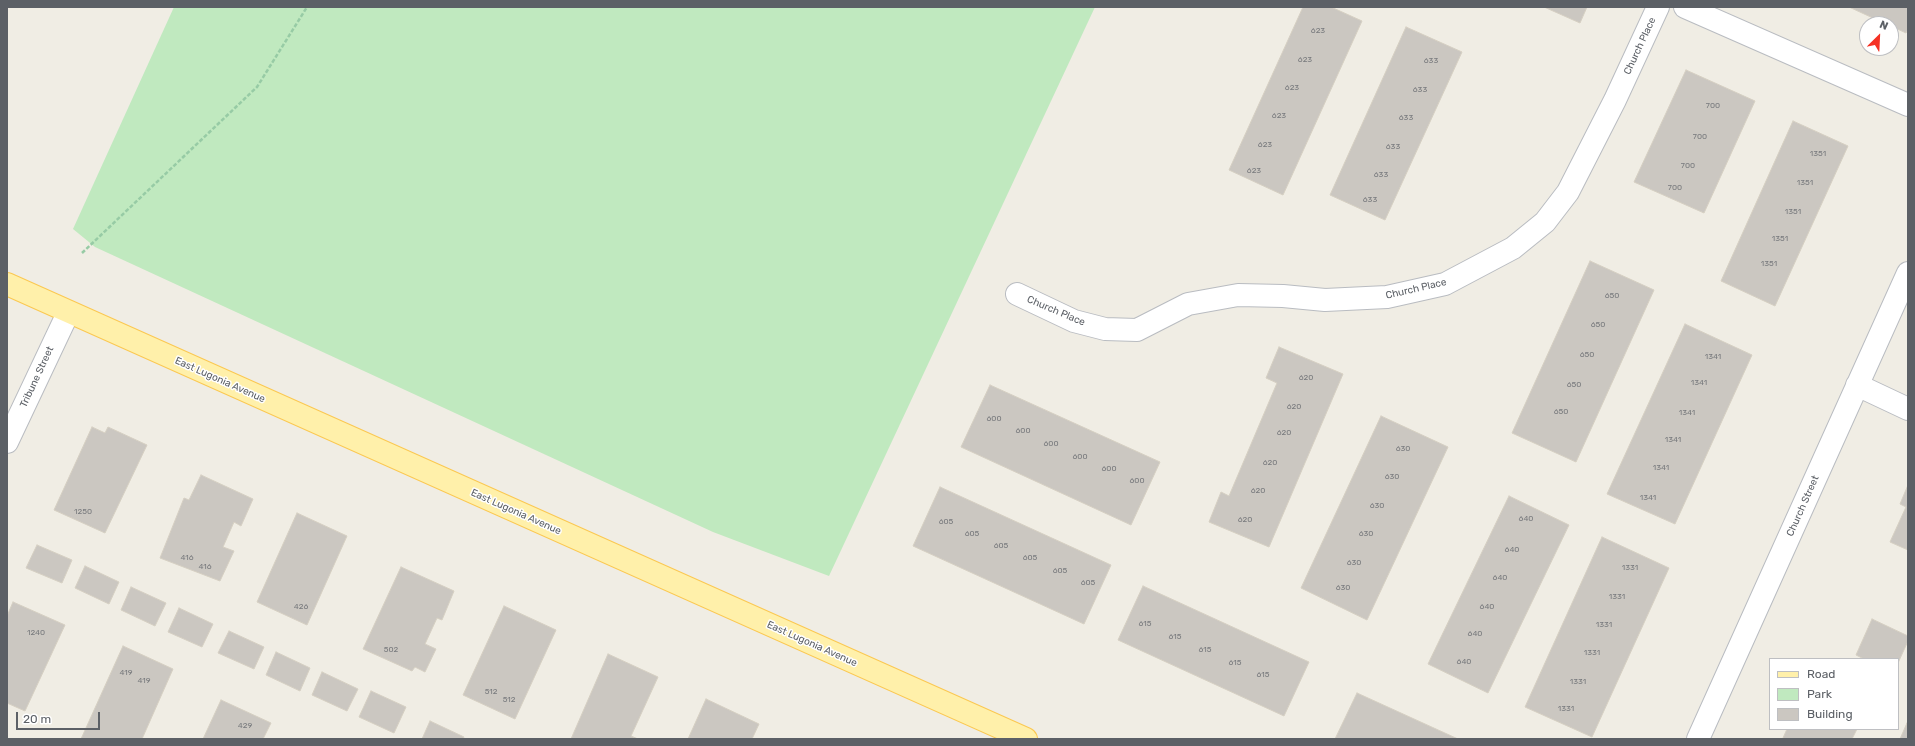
<!DOCTYPE html>
<html>
<head>
<meta charset="utf-8">
<style>
  body { margin:0 }
  #map { position:relative; width:1915px; height:746px; overflow:hidden; background:#f0ede4; font-family:Rubik,sans-serif }
  canvas { display:block }
  .frame { position:absolute; inset:0; border:8px solid #5c6066; pointer-events:none }
  .legend { position:absolute; left:1769px; top:658px; width:130px; height:72px; box-sizing:border-box; background:#fff; border:1px solid #bebfc2; margin:0; padding:5px 7px; list-style:none; font-size:12px; color:#5c6066 }
  .legend li { display:flex; align-items:center; gap:8px; height:20px }
  .legend b { width:20px; border:1px solid #bebfc2 }
  .north { position:absolute; left:1859px; top:16px; width:40px; height:40px; box-sizing:border-box; background:#fff; border:1px solid #bebfc2; border-radius:50%; rotate:24deg; font-size:11px; font-weight:700; line-height:16px; text-align:center; color:#5c6066 }
  .north::after { content:''; display:block; margin:auto; width:14px; height:18px; background:#f53124; clip-path:polygon(50% 0,100% 100%,50% 72%,0 100%) }
  .scale { position:absolute; left:16px; top:712px; width:84px; height:18px; box-sizing:border-box; border:2px solid #5c6066; border-top:0; padding-left:5px; font-size:12px; line-height:14px; white-space:nowrap; color:#5c6066; -webkit-text-stroke:3px #fff; paint-order:stroke }
</style>
</head>
<body>
<div id="map">
<canvas width="1915" height="746"></canvas>
<div class="frame"></div>
<ul class="legend">
<li><b style="height:5px;background:#fff0aa"></b>Road</li>
<li><b style="height:11px;background:#c0e9bf"></b>Park</li>
<li><b style="height:11px;background:#cbc7c1"></b>Building</li>
</ul>
<div class="north">N</div>
<div class="scale">20 m</div>
</div>
<script>
const c = document.querySelector('canvas').getContext('2d');
c.lineJoin = 'round';
function paint(path, color) { c.fillStyle = color; c.fill(path, 'evenodd'); }
const shape = rows => new Path2D(rows.map(r => 'M' + r).join(''));
function trace(path, color, width, dash) { c.strokeStyle = color; c.lineWidth = width; c.lineCap = dash ? 'butt' : 'round'; c.setLineDash(dash || []); c.stroke(path); }
function drawText(font, color, halo, rows, align = 'center') {
  c.font = font + ' Rubik,sans-serif'; c.lineWidth = 3; c.setLineDash([]); c.textBaseline = 'middle'; c.strokeStyle = halo; c.fillStyle = color; for (const [text, x, y, turn = 0] of rows) {
    c.save(); c.translate(x, y); c.rotate((+turn || 0) * Math.PI / 180); c.textAlign = isNaN(turn) ? turn : align; if (halo) c.strokeText(text, 0, 0); c.fillText(text, 0, 0); c.restore();
  }
}
const green = shape([
  [174,7,1095,7,829,576,713,532,95,247,73,229]
]);
const building = shape([
  [1303,7,1331,7,1362,21,1283,195,1229,170,1303,7],
  [1544,7,1587,7,1580,23,1544,7],
  [1849,7,1908,7,1908,29,1906,33,1891,26,1891,24,1886,24,1849,7],
  [1406,27,1462,52,1385,220,1330,195,1406,27],
  [1686,70,1755,101,1704,213,1634,182,1686,70],
  [1793,121,1848,146,1775,306,1721,281,1793,121],
  [1590,261,1654,290,1576,462,1512,433,1590,261],
  [1685,324,1752,355,1675,524,1607,494,1685,324],
  [1279,347,1343,374,1269,547,1209,522,1221,492,1229,496,1277,383,1266,378,1279,347],
  [990,385,1160,462,1131,525,961,447,990,385],
  [1381,416,1448,447,1367,620,1301,588,1381,416],
  [92,427,105,433,108,427,147,445,105,533,54,510,92,427],
  [201,475,253,499,241,526,234,522,223,547,234,551,220,581,160,558,184,498,189,500,201,475],
  [1908,485,1908,550,1890,542,1906,507,1900,504,1908,485],
  [940,487,1111,565,1084,624,913,546,940,487],
  [1509,496,1569,525,1488,693,1428,664,1509,496],
  [297,513,347,536,307,625,257,602,297,513],
  [1602,537,1669,568,1592,737,1525,707,1602,537],
  [37,545,72,560,62,583,26,568,37,545],
  [85,566,119,582,109,604,75,588,85,566],
  [401,567,454,591,442,620,437,618,425,644,436,649,425,672,415,667,412,671,363,649,401,567],
  [1143,586,1309,662,1284,716,1118,640,1143,586],
  [131,587,166,603,155,626,121,610,131,587],
  [13,602,65,625,25,711,7,703,7,616,13,602],
  [504,606,556,630,515,719,463,695,504,606],
  [179,608,213,624,202,647,168,632,179,608],
  [1872,619,1908,636,1908,641,1898,663,1898,659,1864,659,1856,655,1872,619],
  [229,631,264,647,254,669,218,653,229,631],
  [123,646,173,669,142,739,81,739,123,646],
  [276,652,310,668,300,691,266,675,276,652],
  [608,654,658,677,631,736,638,739,571,739,608,654],
  [322,672,358,689,347,711,312,695,322,672],
  [371,691,406,707,394,733,359,717,371,691],
  [1357,693,1458,739,1335,739,1357,693],
  [706,699,759,724,752,739,688,739,706,699],
  [221,700,271,723,263,739,203,739,221,700],
  [430,721,464,737,463,739,422,739,430,721],
  [1907,723,1908,739,1900,739,1907,723],
  [1787,729,1857,729,1852,739,1785,739,1783,738,1787,729]
]);
const path = shape([
  [82,253,257,87,307,7]
]);
const minor = shape([
  [1685,7,1908,105],
  [1017,294,1074,321,1105,329,1137,330,1188,304,1238,295,1283,296,1325,300,1387,297,1445,284,1513,248,1545,222,1568,192,1615,100,1658,7],
  [1857,385,1908,409],
  [7,442,68,313],
  [1698,739,1908,273]
]);
const major = shape([
  [7,284,1026,739]
]);
const numberNames = [
  ["623",1318,31],
  ["623",1305,60],
  ["633",1431,61],
  ["623",1292,88],
  ["633",1420,90],
  ["700",1713,106],
  ["623",1279,116],
  ["633",1406,118],
  ["700",1700,137],
  ["623",1265,145],
  ["633",1393,147],
  ["1351",1818,154],
  ["700",1688,166],
  ["623",1254,171],
  ["633",1381,175],
  ["1351",1805,183],
  ["700",1675,188],
  ["633",1370,200],
  ["1351",1793,212],
  ["1351",1780,239],
  ["1351",1769,264],
  ["650",1612,296],
  ["650",1598,325],
  ["650",1587,355],
  ["1341",1713,357],
  ["620",1306,378],
  ["1341",1699,383],
  ["650",1574,385],
  ["620",1294,407],
  ["650",1561,412],
  ["1341",1687,413],
  ["600",994,419],
  ["600",1023,431],
  ["620",1284,433],
  ["1341",1673,440],
  ["600",1051,444],
  ["630",1403,449],
  ["600",1080,457],
  ["620",1270,463],
  ["1341",1661,468],
  ["600",1109,469],
  ["630",1392,477],
  ["600",1137,481],
  ["620",1258,491],
  ["1341",1648,498],
  ["630",1377,506],
  ["1250",83,512],
  ["640",1526,519],
  ["620",1245,520],
  ["605",946,522],
  ["605",972,534],
  ["630",1366,534],
  ["605",1001,546],
  ["640",1512,550],
  ["416",187,558],
  ["605",1030,558],
  ["630",1354,563],
  ["416",205,567],
  ["1331",1630,568],
  ["605",1060,571],
  ["640",1500,578],
  ["605",1088,583],
  ["630",1343,588],
  ["1331",1617,597],
  ["426",301,607],
  ["640",1487,607],
  ["615",1145,624],
  ["1331",1604,625],
  ["1240",36,633],
  ["640",1475,634],
  ["615",1175,637],
  ["502",391,650],
  ["615",1205,650],
  ["1331",1592,653],
  ["640",1464,662],
  ["615",1235,663],
  ["419",126,673],
  ["615",1263,675],
  ["419",144,681],
  ["1331",1578,682],
  ["512",491,692],
  ["512",509,700],
  ["1331",1566,709],
  ["429",245,726]
];
const streetNames = [
  ["Church Place",1640,46,-65],
  ["Church Place",1416,289,-13],
  ["Church Place",1056,311,23],
  ["Tribune Street",37,377,-65],
  ["East Lugonia Avenue",220,380,24],
  ["Church Street",1803,506,-66],
  ["East Lugonia Avenue",516,512,24],
  ["East Lugonia Avenue",812,644,24]
];
paint(green, '#c0e9bf');
paint(building, '#cbc7c1');
trace(building, '#d5cfc2', 1);
trace(minor, '#b9bcc1', 24);
trace(major, '#fbc851', 24);
trace(path, '#97cba5', 2.5, [4, 2]);
trace(minor, '#fff', 22);
trace(major, '#fff0aa', 22);
drawText('8px', '#787a7d', null, numberNames);
drawText('10px', '#5c6066', '#fff', streetNames);
</script>
</body>
</html>
